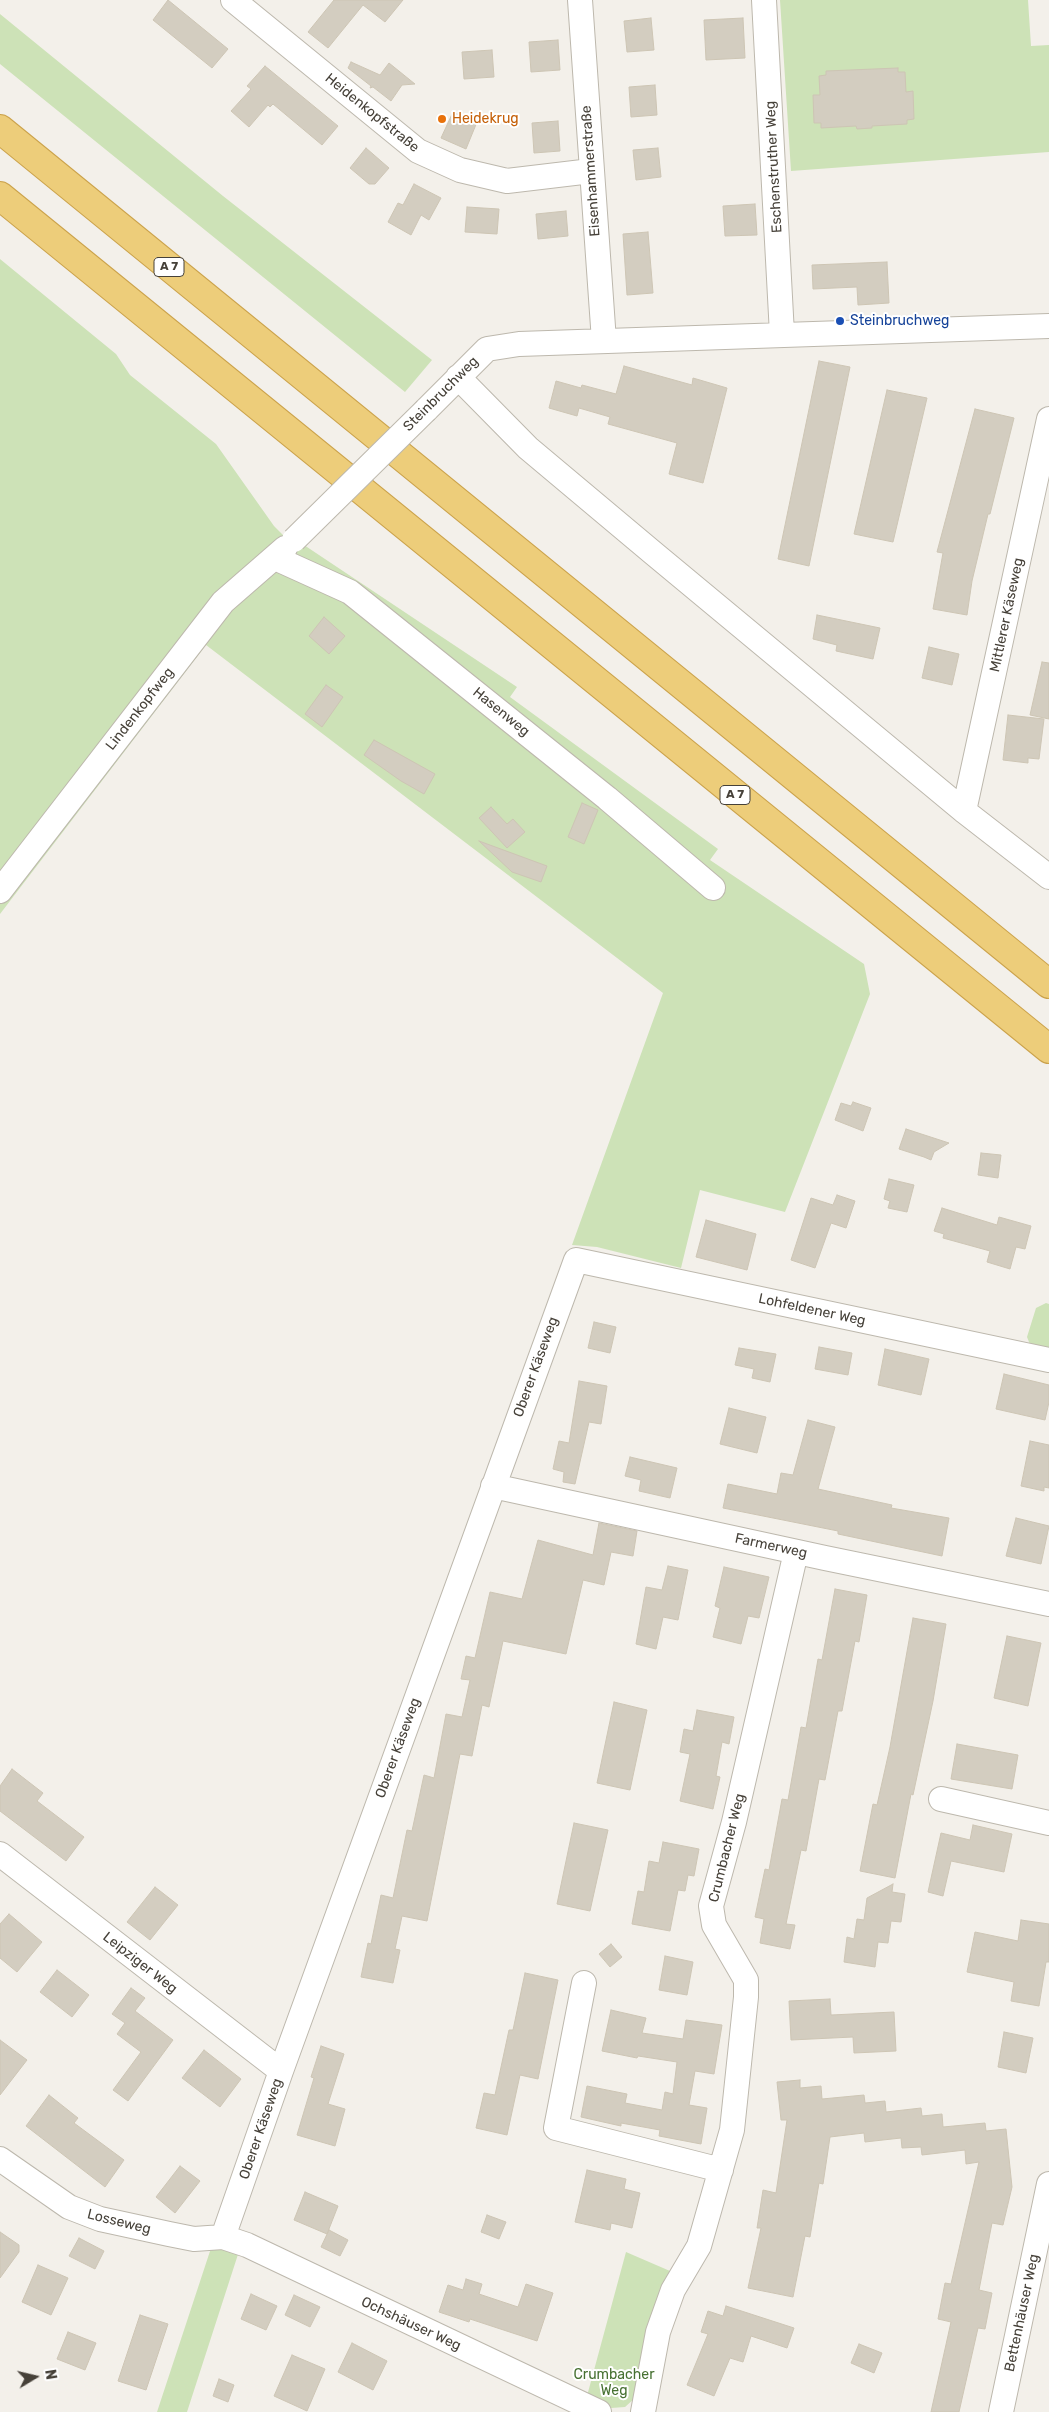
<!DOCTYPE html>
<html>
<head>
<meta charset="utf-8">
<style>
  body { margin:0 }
  #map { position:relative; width:1049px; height:2412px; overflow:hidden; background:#f3f0ea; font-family:Rubik,sans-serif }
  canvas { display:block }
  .north { position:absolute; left:10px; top:2352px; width:50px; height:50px; -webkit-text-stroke:4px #fff; paint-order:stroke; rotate:81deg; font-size:14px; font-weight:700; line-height:20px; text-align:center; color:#464139 }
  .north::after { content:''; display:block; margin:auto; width:18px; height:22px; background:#464139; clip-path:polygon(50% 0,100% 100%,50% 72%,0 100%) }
</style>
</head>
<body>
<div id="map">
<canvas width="1049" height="2412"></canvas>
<div class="north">N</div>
</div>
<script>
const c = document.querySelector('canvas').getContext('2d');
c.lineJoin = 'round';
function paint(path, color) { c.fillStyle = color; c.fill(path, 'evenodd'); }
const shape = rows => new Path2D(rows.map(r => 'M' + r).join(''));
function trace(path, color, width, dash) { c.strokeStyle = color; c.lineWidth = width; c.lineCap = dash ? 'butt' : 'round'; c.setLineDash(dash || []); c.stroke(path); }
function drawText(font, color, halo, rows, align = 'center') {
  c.font = font + ' Rubik,sans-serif'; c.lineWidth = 4; c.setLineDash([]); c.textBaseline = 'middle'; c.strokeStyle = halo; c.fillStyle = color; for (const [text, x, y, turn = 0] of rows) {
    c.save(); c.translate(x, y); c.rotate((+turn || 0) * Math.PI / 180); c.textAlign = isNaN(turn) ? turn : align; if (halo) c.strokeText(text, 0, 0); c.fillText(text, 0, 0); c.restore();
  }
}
const green = shape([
  [780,0,1028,0,1031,46,1049,45,1049,152,791,171],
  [0,14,223,196,432,360,405,392,0,64],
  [0,259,116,354,130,375,216,444,274,526,283,535,304,545,517,687,510,697,718,849,710,860,864,964,870,994,785,1212,700,1190,681,1268,597,1247,572,1245,663,993,206,645,0,914],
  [1046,1303,1049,1304,1049,1350,1031,1347,1027,1337,1036,1308],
  [214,2239,242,2242,187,2412,157,2412],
  [626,2252,670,2271,660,2289,635,2398,625,2407,611,2408,587,2396]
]);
const building = shape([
  [168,0,228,49,212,68,153,20,168,0],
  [334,0,403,0,385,22,363,5,328,48,308,32,334,0],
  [651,18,654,50,627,52,624,21,651,18],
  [743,18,745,58,706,60,704,20,743,18],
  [558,40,560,70,531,72,529,42,558,40],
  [492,50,494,77,464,79,462,52,492,50],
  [351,62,380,75,389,63,415,84,402,85,391,101,373,87,370,88,371,86,348,68,351,62],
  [265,66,338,126,322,145,273,104,270,107,268,105,249,127,231,111,251,89,247,86,265,66],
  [898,68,898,72,905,72,906,92,913,91,914,119,907,120,907,124,872,126,872,128,857,129,856,126,821,128,821,123,814,123,813,95,820,95,819,76,826,75,826,71,898,68],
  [655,85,657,115,631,117,629,87,655,85],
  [453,112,477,122,466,149,441,138,453,112],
  [558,121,560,151,534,153,532,123,558,121],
  [366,148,389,168,375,184,369,184,350,168,366,148],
  [658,148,661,177,636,180,633,150,658,148],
  [414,184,441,198,429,220,421,215,411,235,388,222,398,203,403,205,414,184],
  [755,204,757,235,725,236,723,206,755,204],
  [467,207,499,209,497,234,465,232,467,207],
  [566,211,568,236,538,239,536,214,566,211],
  [648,232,653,293,627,295,623,234,648,232],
  [887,262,889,303,858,305,857,287,813,289,812,265,887,262],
  [819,361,850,367,809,566,778,559,819,361],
  [624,366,692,385,693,378,727,388,703,483,669,474,677,443,608,424,610,417,579,408,577,416,549,408,556,381,581,388,582,385,616,394,624,366],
  [887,390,927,398,893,542,854,534,887,390],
  [975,409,1014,418,990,514,988,514,972,581,967,615,933,609,943,553,937,552,975,409],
  [817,615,880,628,873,659,836,651,837,645,813,639,817,615],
  [324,617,345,636,329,654,309,636,324,617],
  [929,647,959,654,952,685,922,678,929,647],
  [1042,662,1049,663,1049,719,1030,715,1042,662],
  [326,685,343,697,322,727,305,714,326,685],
  [1008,715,1044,719,1039,759,1028,758,1028,763,1003,760,1008,715],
  [374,740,435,774,424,794,401,781,364,755,374,740],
  [582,803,598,810,584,844,568,837,582,803],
  [491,807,507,824,513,819,525,832,507,848,479,818,491,807],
  [479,841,547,866,541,882,512,872,479,841],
  [853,1102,871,1108,863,1131,835,1120,841,1103,851,1106,853,1102],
  [906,1129,949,1143,934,1152,931,1160,924,1157,899,1149,906,1129],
  [981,1153,1001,1155,998,1178,978,1175,981,1153],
  [889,1179,914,1185,907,1212,888,1208,890,1201,884,1199,889,1179],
  [837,1195,855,1201,846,1228,831,1223,815,1268,791,1260,811,1198,833,1205,837,1195],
  [942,1208,997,1225,999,1217,1031,1226,1025,1249,1016,1247,1010,1269,987,1262,990,1251,943,1238,944,1234,934,1231,942,1208],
  [706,1220,756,1234,747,1270,696,1257,706,1220],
  [594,1322,616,1327,610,1353,588,1348,594,1322],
  [819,1347,852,1353,848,1375,815,1369,819,1347],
  [739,1348,776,1354,770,1382,752,1378,754,1369,735,1365,739,1348],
  [885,1349,929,1359,921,1395,878,1385,885,1349],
  [1004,1374,1049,1385,1049,1402,1045,1420,996,1409,1004,1374],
  [579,1381,607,1386,601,1424,589,1422,575,1484,563,1482,564,1472,553,1469,559,1441,569,1443,579,1381],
  [729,1408,766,1417,757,1453,720,1444,729,1408],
  [808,1420,835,1427,818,1489,892,1505,891,1508,949,1518,942,1556,838,1534,838,1531,723,1508,728,1484,777,1494,781,1473,793,1475,808,1420],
  [1030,1441,1049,1445,1049,1488,1044,1487,1044,1491,1021,1486,1030,1441],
  [630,1457,677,1468,670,1498,639,1491,641,1480,625,1476,630,1457],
  [1016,1518,1049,1526,1041,1564,1006,1556,1016,1518],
  [599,1523,637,1531,633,1556,611,1552,604,1585,583,1580,566,1654,503,1641,489,1707,482,1705,472,1756,460,1754,427,1921,402,1916,395,1949,400,1950,393,1983,361,1977,368,1943,371,1944,381,1895,393,1898,407,1830,412,1831,424,1775,434,1778,446,1714,462,1717,470,1680,461,1679,466,1656,475,1658,490,1592,522,1599,538,1540,593,1555,599,1523],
  [668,1566,688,1570,678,1620,663,1617,656,1649,636,1644,646,1587,662,1590,668,1566],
  [724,1567,769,1577,759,1618,748,1616,741,1644,713,1637,720,1608,715,1606,724,1567],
  [835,1589,867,1595,859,1642,855,1641,842,1711,838,1711,825,1780,819,1779,806,1851,801,1850,786,1924,795,1925,790,1949,760,1943,764,1919,755,1917,765,1869,769,1870,782,1799,788,1800,801,1727,806,1728,818,1659,822,1660,835,1589],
  [913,1618,946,1624,933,1701,913,1795,911,1794,895,1878,860,1871,873,1804,877,1805,890,1747,913,1618],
  [1007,1636,1041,1643,1028,1706,994,1698,1007,1636],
  [614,1702,647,1710,630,1790,597,1783,614,1702],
  [697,1710,734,1717,729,1744,722,1742,716,1776,720,1777,713,1809,680,1801,690,1754,680,1752,684,1729,693,1731,697,1710],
  [957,1744,1018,1755,1012,1789,951,1779,957,1744],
  [12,1769,43,1793,37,1801,84,1837,66,1861,0,1811,0,1786,12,1769],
  [574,1823,608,1830,590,1911,557,1904,574,1823],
  [973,1825,1012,1834,1004,1872,951,1861,943,1896,928,1892,941,1833,970,1840,973,1825],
  [663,1842,699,1849,694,1876,688,1875,685,1891,678,1890,670,1931,632,1924,638,1891,644,1892,649,1861,659,1863,663,1842],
  [893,1884,892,1892,905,1894,901,1922,891,1921,888,1943,878,1942,875,1967,844,1962,847,1937,854,1939,857,1919,864,1920,867,1898,893,1884],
  [155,1887,178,1905,150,1940,127,1922,155,1887],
  [9,1914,42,1942,17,1972,0,1958,0,1924,9,1914],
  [1021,1920,1049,1924,1049,1962,1046,1962,1039,2006,1011,2001,1014,1982,967,1972,975,1932,1018,1941,1021,1920],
  [611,1944,622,1957,610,1967,599,1954,611,1944],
  [665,1956,693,1962,687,1995,659,1990,665,1956],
  [57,1970,89,1995,72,2017,40,1992,57,1970],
  [525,1973,558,1980,538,2079,520,2075,507,2135,476,2128,484,2093,495,2095,509,2030,513,2030,525,1973],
  [131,1988,145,1998,135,2011,173,2040,128,2101,113,2090,141,2052,117,2034,125,2023,112,2014,131,1988],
  [830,1999,831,2015,894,2012,896,2051,854,2053,853,2037,791,2040,789,2001,830,1999],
  [611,2010,646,2018,642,2033,683,2039,686,2020,722,2025,714,2074,695,2071,689,2105,707,2108,701,2144,659,2136,660,2130,621,2123,621,2126,581,2117,587,2086,627,2094,625,2103,662,2110,665,2092,673,2094,677,2062,638,2056,637,2058,602,2051,611,2010],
  [1004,2032,1033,2038,1026,2073,998,2067,1004,2032],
  [0,2040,27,2060,0,2095,0,2040],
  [321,2046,344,2054,328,2104,345,2109,335,2146,297,2135,314,2078,311,2077,321,2046],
  [204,2050,241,2079,220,2107,182,2078,204,2050],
  [800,2080,800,2088,821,2086,822,2099,864,2095,865,2103,885,2101,886,2112,921,2108,922,2116,942,2114,943,2127,985,2123,986,2131,1006,2129,1012,2187,1003,2225,992,2223,979,2290,992,2293,985,2329,978,2328,959,2412,931,2412,951,2322,938,2319,945,2283,951,2284,979,2162,966,2164,965,2150,922,2155,921,2147,902,2148,901,2138,865,2142,864,2133,830,2137,823,2184,819,2183,810,2237,805,2236,793,2297,748,2288,761,2228,757,2228,763,2190,776,2193,787,2120,781,2120,777,2082,800,2080],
  [49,2095,78,2118,74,2123,124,2160,105,2187,26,2126,49,2095],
  [180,2166,200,2181,175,2213,156,2197,180,2166],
  [587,2170,626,2179,624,2189,640,2193,632,2228,611,2223,610,2230,575,2222,587,2170],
  [305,2192,338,2206,327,2234,294,2220,305,2192],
  [487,2215,506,2222,499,2239,481,2232,487,2215],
  [329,2230,348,2240,340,2256,321,2247,329,2230],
  [0,2232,19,2245,19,2252,0,2278,0,2232],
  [79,2238,104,2251,95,2269,69,2256,79,2238],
  [38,2265,68,2278,51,2315,22,2302,38,2265],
  [466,2279,482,2284,479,2294,518,2307,526,2284,553,2293,537,2341,470,2319,469,2322,439,2312,448,2285,463,2290,466,2279],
  [251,2294,277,2306,266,2330,241,2319,251,2294],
  [294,2295,320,2307,310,2327,285,2315,294,2295],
  [726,2306,794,2328,787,2348,751,2336,743,2362,730,2358,714,2396,687,2385,708,2334,701,2332,708,2311,723,2316,726,2306],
  [140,2315,168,2324,146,2390,118,2381,140,2315],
  [68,2332,96,2343,85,2370,57,2359,68,2332],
  [352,2343,387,2361,373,2390,338,2372,352,2343],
  [859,2344,882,2353,874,2373,851,2363,859,2344],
  [292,2355,325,2369,307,2411,274,2396,292,2355],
  [219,2379,234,2385,228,2402,213,2396,219,2379]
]);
const minor = shape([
  [233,0,418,151,460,170,507,181,591,171],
  [580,0,604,341],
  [764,0,782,334],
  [458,377,528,448,652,552,964,811,1049,877],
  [426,410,487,349,519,344,1049,326],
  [275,558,350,592,607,798,713,888],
  [964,811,1049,419],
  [0,891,223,602,285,548],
  [493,1486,825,1558,1049,1604],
  [941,1799,1049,1823],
  [0,1854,281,2071],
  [584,1983,556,2128,721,2170],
  [0,2159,69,2207,100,2219,169,2234,194,2239,223,2237,247,2245,599,2412],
  [223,2237,281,2071,576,1260,1049,1360],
  [643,2412,658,2332,673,2290,699,2246,732,2130,746,1997,746,1980,714,1925,711,1906,734,1822,796,1552],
  [1001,2412,1049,2184]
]);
const motorway = shape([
  [0,129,1049,984],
  [0,196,1049,1049]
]);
const minorBridge = shape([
  [294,540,426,410]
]);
const markers = [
  [442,119,5,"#e8710a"],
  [840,321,5,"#1a4fb4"]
];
const shields = [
  [169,267,30],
  [735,795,30]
];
const shieldNames = [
  ["A 7",169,267],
  ["A 7",735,795]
];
const streetNames = [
  ["Heidenkopfstraße",372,113,39],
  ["Eschenstruther Weg",774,167,-93],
  ["Eisenhammerstraße",591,171,-94],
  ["Steinbruchweg",441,394,-45],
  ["Mittlerer Käseweg",1007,615,-78],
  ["Lindenkopfweg",140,709,-52],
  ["Hasenweg",501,712,39],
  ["Lohfeldener Weg",812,1310,12],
  ["Oberer Käseweg",536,1367,-70],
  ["Farmerweg",771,1546,12],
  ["Oberer Käseweg",398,1748,-70],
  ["Crumbacher Weg",727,1848,-76],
  ["Leipziger Weg",140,1963,38],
  ["Oberer Käseweg",261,2129,-71],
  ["Losseweg",119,2222,14],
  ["Bettenhäuser Weg",1022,2313,-78],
  ["Ochshäuser Weg",411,2324,25]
];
const foodNames = [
  ["Heidekrug",452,119]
];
const transitNames = [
  ["Steinbruchweg",850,321]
];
const parkNames = [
  ["Crumbacher",614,2375],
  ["Weg",614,2391]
];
paint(green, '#cde2b7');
paint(building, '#d3cdc0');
trace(building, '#cdc5b4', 1);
trace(minor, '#bdb8ad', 26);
trace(motorway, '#cba24b', 30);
trace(minor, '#fff', 24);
trace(motorway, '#edcd7a', 28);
trace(minorBridge, '#bdb8ad', 26, []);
trace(minorBridge, '#fff', 24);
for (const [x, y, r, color] of markers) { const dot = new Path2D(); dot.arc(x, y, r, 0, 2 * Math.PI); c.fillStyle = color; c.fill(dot); trace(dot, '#fff', 2); }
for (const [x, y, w] of shields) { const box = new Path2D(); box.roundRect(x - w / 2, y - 9.5, w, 19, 4); c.fillStyle = '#fff'; c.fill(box); trace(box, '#464139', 1); }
drawText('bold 12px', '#464139', null, shieldNames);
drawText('14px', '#464139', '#fff', streetNames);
drawText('14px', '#c56008', '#fff', foodNames, 'left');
drawText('14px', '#164399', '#fff', transitNames, 'left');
drawText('14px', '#477132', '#fff', parkNames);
</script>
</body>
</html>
